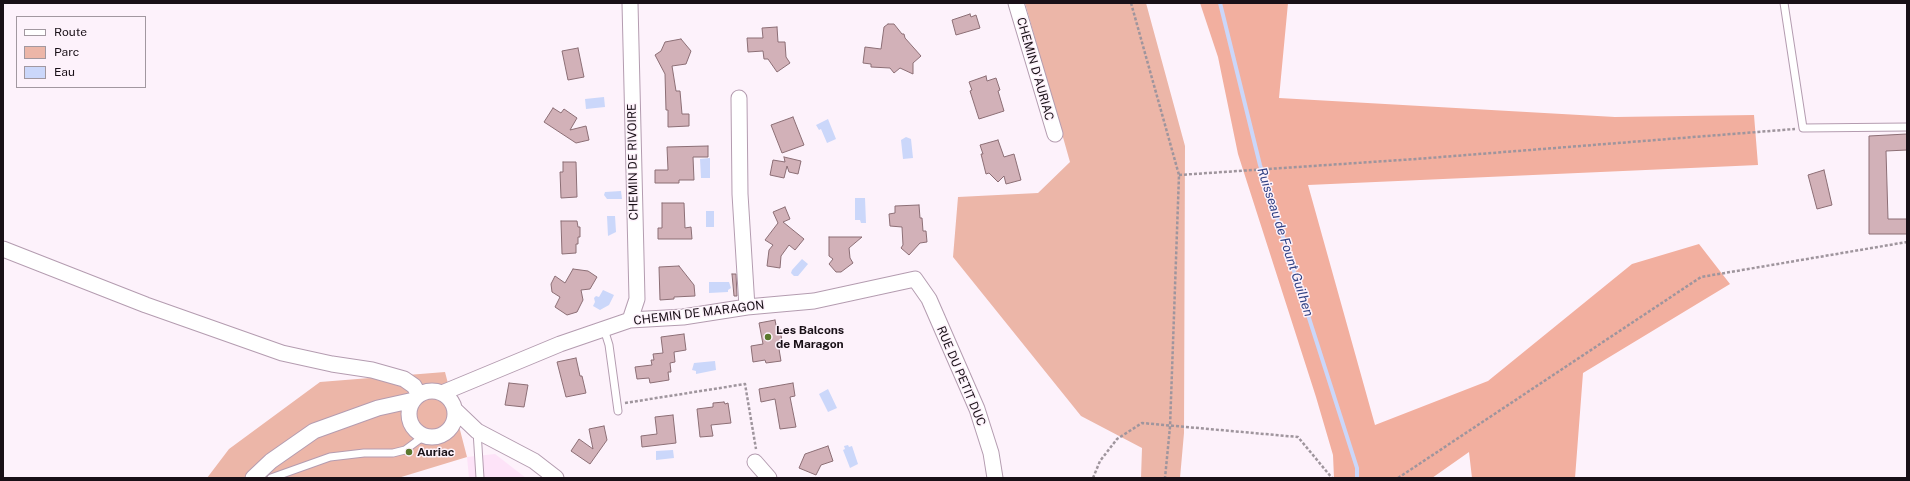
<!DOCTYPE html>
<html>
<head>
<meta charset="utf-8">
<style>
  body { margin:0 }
  #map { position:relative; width:1910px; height:481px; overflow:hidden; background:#fdf2fb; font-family:"Public Sans",sans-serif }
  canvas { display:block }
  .frame { position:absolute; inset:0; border:4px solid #191017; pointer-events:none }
  .legend { position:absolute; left:16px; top:16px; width:130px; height:72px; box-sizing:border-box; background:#fdf2fb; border:1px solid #a298a0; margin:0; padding:5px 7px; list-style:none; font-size:12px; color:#191017 }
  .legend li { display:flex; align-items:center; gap:8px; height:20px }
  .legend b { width:20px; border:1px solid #a298a0 }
</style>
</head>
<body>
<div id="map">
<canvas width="1910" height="481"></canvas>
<div class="frame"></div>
<ul class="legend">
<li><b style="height:5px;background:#fff"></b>Route</li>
<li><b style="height:11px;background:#ecb6a8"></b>Parc</li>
<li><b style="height:11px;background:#cbd7fa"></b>Eau</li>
</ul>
</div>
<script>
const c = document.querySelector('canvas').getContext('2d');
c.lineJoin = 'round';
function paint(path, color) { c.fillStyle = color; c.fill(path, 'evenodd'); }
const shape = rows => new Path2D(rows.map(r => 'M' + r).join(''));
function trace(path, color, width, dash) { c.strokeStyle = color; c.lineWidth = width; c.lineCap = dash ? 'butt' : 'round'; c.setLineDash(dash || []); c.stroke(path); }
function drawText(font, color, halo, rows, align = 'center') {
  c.font = font + ' "Public Sans",sans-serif'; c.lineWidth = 3; c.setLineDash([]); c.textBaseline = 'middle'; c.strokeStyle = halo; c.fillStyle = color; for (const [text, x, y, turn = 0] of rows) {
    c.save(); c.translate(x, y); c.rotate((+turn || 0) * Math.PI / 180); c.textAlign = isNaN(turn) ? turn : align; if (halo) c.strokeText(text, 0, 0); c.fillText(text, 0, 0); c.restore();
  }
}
const built = shape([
  [495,454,526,478,469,478,467,457]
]);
const green = shape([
  [1025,3,1146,3,1185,146,1184,433,1180,478,1141,478,1142,448,1081,416,953,257,958,197,1038,193,1070,162],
  [445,372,467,457,398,478,207,478,229,449,320,382]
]);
const forest = shape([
  [1200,3,1288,3,1279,98,1615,117,1754,115,1758,165,1308,185,1375,425,1488,381,1632,264,1699,244,1730,284,1583,373,1575,478,1472,478,1469,452,1432,478,1334,478,1333,455,1316,397,1238,154,1218,57]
]);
const water = shape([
  [604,97,605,107,586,109,585,99],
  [828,119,836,139,827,143,821,129,819,130,816,125],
  [906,137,911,139,913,158,903,159,901,140],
  [710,158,710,178,701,178,700,159],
  [621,191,622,199,607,199,604,195,605,192],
  [855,198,865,198,866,223,861,223,860,220,855,220],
  [706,211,714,211,714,227,706,227],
  [607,216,615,216,616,232,608,236],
  [802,259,808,264,798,276,794,276,791,273,792,270],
  [709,282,729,282,731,288,728,290,728,292,709,293],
  [603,290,614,295,609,305,600,310,593,306,595,302,594,298,596,296,599,297],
  [715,361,716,370,696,374,696,371,692,370,694,363],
  [828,389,837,408,828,412,819,394],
  [848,445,849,447,852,446,858,464,850,468,843,450,845,449,844,446],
  [673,450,674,458,656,460,656,451]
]);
const stream = shape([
  [1220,3,1260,165,1357,468,1357,478]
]);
const building = shape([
  [970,14,971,17,976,15,980,28,956,35,952,20,970,14],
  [888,24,894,24,902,34,904,34,905,38,921,56,913,63,913,74,900,68,894,73,890,68,871,67,871,64,863,63,865,47,881,49,884,27,888,24],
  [777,27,778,42,785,42,786,57,790,63,777,72,768,59,764,59,763,51,748,52,747,38,763,38,762,28,777,27],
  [681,39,691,51,686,64,672,66,676,91,680,91,682,114,689,114,689,126,668,127,668,110,666,110,665,74,655,55,661,51,665,42,681,39],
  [578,48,584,77,568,80,562,51,578,48],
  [986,76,987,81,996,78,1000,90,998,91,1004,111,979,119,970,91,972,90,969,82,986,76],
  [553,108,561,113,564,109,577,118,570,130,586,126,589,140,576,143,544,122,553,108],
  [793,117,804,145,782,153,771,125,793,117],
  [1907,134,1907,150,1886,151,1888,219,1907,219,1907,234,1869,234,1869,136,1907,134],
  [998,140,1004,157,1014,154,1021,180,1006,184,1004,176,998,182,989,173,986,174,981,154,983,154,980,145,998,140],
  [708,146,708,157,693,157,694,180,679,180,679,183,655,183,655,170,668,170,667,147,708,146],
  [784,157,801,161,798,174,789,172,787,166,784,178,770,175,773,160,785,162,784,157],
  [563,162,576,162,577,197,561,198,560,172,563,172,563,162],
  [1824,170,1832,205,1817,209,1808,175,1824,170],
  [662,203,684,203,685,228,691,227,692,239,658,239,658,228,662,228,662,203],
  [919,205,920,218,922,218,923,231,926,231,927,242,920,243,909,255,901,248,903,245,902,227,890,226,889,214,895,213,895,206,919,205],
  [785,207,790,219,783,222,804,239,795,250,789,245,781,256,780,268,767,266,769,250,773,245,765,240,778,223,773,212,785,207],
  [561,221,577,221,578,227,580,227,580,237,578,237,578,244,576,244,576,253,562,254,561,221],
  [829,237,862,237,849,248,850,258,853,263,841,272,836,272,829,264,833,259,829,256,829,237],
  [679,266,694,285,695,296,674,297,674,299,660,300,659,267,679,266],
  [573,269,588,271,597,277,590,289,581,290,583,300,577,312,567,315,555,307,560,297,552,292,551,284,555,276,565,283,573,269],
  [732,274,736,274,737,296,734,296,732,274],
  [775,320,777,330,780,329,783,348,779,349,781,361,766,363,765,360,753,362,751,346,763,344,759,323,775,320],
  [684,334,686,350,674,352,675,362,670,363,671,372,668,372,669,380,650,383,649,378,637,379,635,367,652,365,651,360,654,360,653,354,663,353,661,337,684,334],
  [576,358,580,376,582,376,586,393,566,397,557,362,576,358],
  [509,383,528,385,524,407,505,405,509,383],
  [793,383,795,396,790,397,796,427,780,429,775,399,761,402,759,389,793,383],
  [724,402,725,404,728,403,731,423,711,425,713,436,700,437,697,409,713,407,713,403,724,402],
  [673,415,676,443,642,447,641,436,657,434,655,417,673,415],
  [604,426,607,440,590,464,571,451,579,439,593,449,589,429,604,426],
  [828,446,833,461,821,465,816,475,799,468,805,454,828,446]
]);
const path = shape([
  [1131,3,1179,175,1170,427,1165,478],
  [1179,175,1416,159,1795,129],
  [625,403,745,384,756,449],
  [1093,478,1100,461,1117,439,1142,423,1298,437,1332,478],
  [1398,478,1701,277,1907,242]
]);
const service = shape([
  [1784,3,1803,128,1907,127],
  [604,329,609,345,618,411],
  [477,431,480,478],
  [271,478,330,457,364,453,393,453,405,450,424,436]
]);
const minor = shape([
  [630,3,637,299,630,320],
  [1016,3,1055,134],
  [739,98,740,194,747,307],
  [3,249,146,305,282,353,332,364,372,370,404,379,414,386,419,395],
  '409 414a23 23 0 1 1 46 0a23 23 0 1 1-46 0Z',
  [442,393,560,344,630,320,683,317,747,307,814,301,915,279,929,299,977,409,991,453,995,478],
  [455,410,477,431,534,461,556,478],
  [755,462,769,478],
  [253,478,271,461,314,431,378,408,414,400]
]);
const markers = [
  [768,337,4,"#5b792e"],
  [409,452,4,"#5b792e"]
];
const streetNames = [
  ["CHEMIN D'AURIAC",1035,69,74],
  ["CHEMIN DE RIVOIRE",633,162,-91],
  ["CHEMIN DE MARAGON",699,313,-7],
  ["RUE DU PETIT DUC",961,376,67]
];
const poiNames = [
  ["Les Balcons",776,330],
  ["de Maragon",776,344],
  ["Auriac",417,452]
];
const waterNames = [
  ["Ruisseau de Fount Guilhen",1285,242,72]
];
paint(built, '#fde3f8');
paint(green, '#ecb6a8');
paint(forest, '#f2af9f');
paint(water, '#cbd7fa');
trace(stream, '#cbd7fa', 4);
paint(building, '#d2b1b8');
trace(building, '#8c6e75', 1);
trace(service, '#b49cb0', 9);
trace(minor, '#b49cb0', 17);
trace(path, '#9f959d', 2.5, [3, 2]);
trace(service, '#fff', 7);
trace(minor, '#fff', 15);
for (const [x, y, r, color] of markers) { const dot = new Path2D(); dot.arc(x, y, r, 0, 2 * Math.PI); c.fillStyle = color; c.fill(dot); trace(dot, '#fdf2fb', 1.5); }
drawText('12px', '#191017', '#fdf2fb', streetNames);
drawText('bold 12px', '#191017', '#fdf2fb', poiNames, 'left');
drawText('italic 13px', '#314284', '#fdf2fb', waterNames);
</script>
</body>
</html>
